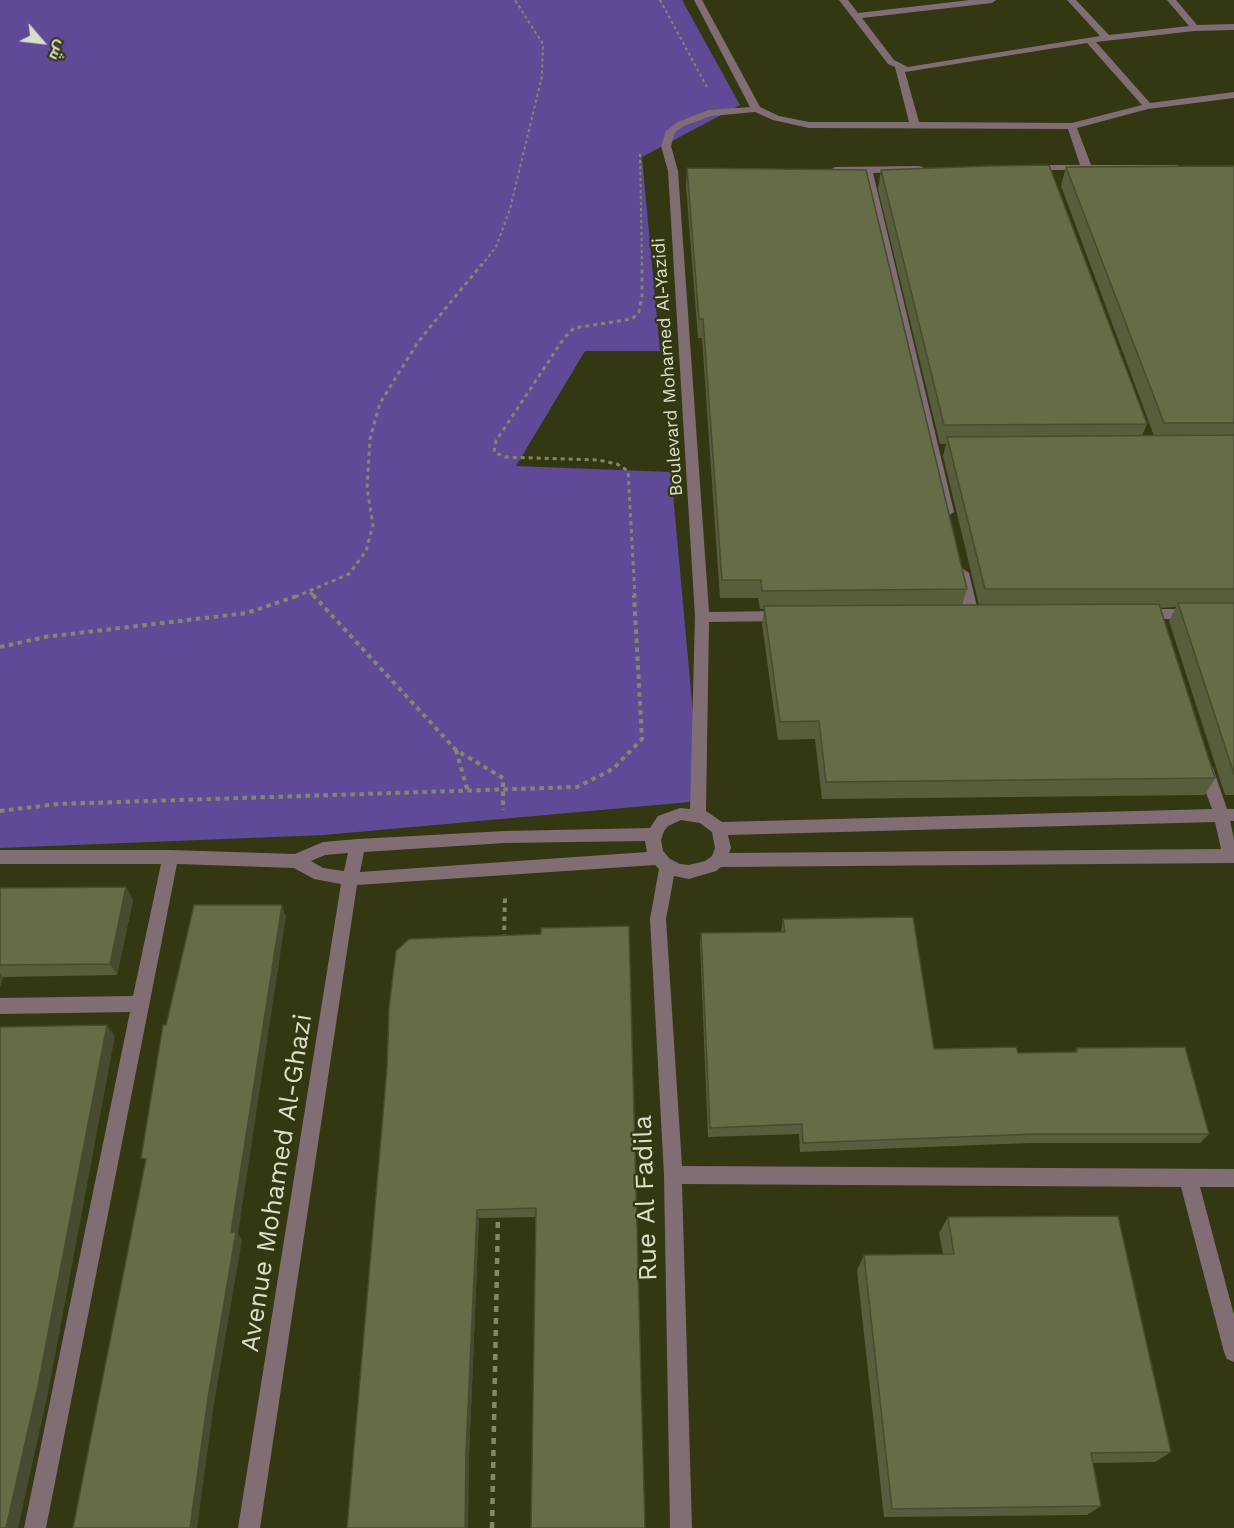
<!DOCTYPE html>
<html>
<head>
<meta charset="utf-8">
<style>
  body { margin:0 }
  #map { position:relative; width:1234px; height:1528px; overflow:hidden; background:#333712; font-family:"Work Sans",Cairo,sans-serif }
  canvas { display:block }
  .north { position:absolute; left:12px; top:12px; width:60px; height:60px; -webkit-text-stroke:4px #333712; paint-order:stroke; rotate:118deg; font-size:16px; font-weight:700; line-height:24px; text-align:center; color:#dbdfca }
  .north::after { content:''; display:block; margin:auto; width:21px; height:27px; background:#dbdfca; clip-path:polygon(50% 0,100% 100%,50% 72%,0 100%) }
</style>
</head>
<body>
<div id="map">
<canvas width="1234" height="1528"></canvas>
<div class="north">ش</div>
</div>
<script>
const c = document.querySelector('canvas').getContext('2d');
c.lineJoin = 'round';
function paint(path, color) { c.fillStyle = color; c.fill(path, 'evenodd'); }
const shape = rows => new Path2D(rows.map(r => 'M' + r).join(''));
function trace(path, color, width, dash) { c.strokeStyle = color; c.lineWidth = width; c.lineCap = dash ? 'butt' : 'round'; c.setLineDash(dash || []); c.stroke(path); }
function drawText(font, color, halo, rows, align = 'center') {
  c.font = font + ' "Work Sans",sans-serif'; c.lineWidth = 4.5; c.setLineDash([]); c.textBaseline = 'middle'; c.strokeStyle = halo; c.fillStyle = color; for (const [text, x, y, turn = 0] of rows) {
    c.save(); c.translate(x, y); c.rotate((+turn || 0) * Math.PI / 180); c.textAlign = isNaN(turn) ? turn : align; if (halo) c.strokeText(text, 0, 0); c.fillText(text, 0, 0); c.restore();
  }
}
const green = shape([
  [0,0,682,0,740,105,642,157,660,351,585,351,516,466,671,472,701,801,324,835,0,848]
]);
const pathFar3 = shape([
  [660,0,708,89],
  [640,154,642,266],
  [481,266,496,247,510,209,542,76,543,44,515,0]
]);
const pathFar2 = shape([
  [310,592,315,597],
  [295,597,349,574,366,551,373,525,367,488,370,439,380,403,418,342,482,264],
  [635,597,628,471,617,464,598,460,505,457,494,452,496,441,564,338,574,328,632,319,639,312,642,296,642,264]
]);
const pathFar1 = shape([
  [313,595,456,750,503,778,503,810],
  [0,647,45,637,247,613,300,595],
  [456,750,468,792],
  [0,811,58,804,577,787,613,769,642,739,634,595],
  [504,939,505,896]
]);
const path = shape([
  [492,1528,498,1214]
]);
const minor = shape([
  [694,0,702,0,760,107,779,116,809,122,909,122,895,67,888,64,839,0,848,0,858,13,970,0,996,0,992,3,862,18,894,60,908,67,1100,36,1067,0,1076,0,1109,35,1189,26,1167,0,1176,0,1197,25,1234,24,1234,30,1195,31,1096,42,1150,103,1234,92,1234,98,1148,109,1077,128,1091,165,1178,165,1178,169,1174,170,1026,170,1025,168,1030,165,1080,165,1068,129,809,128,773,120,755,112,711,116,684,126,675,132,671,146,678,171,709,612,781,611,788,616,781,621,709,622,706,811,722,822,1212,809,1197,768,1200,764,1205,762,1210,764,1213,768,1227,809,1234,809,1234,821,1230,821,1234,839,1234,863,721,867,716,871,689,879,674,876,666,919,682,1166,1234,1169,1234,1187,1200,1187,1234,1315,1234,1362,1227,1359,1224,1352,1181,1187,682,1184,692,1528,670,1528,664,1175,650,919,659,869,655,865,357,885,260,1528,238,1528,341,884,314,879,294,868,177,864,46,1528,24,1528,130,1012,0,1014,0,998,133,996,161,864,0,864,0,850,170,850,295,854,323,842,358,839,505,831,650,828,658,816,680,808,690,809,695,617,668,171,661,146,666,131,678,122,709,110,750,107,694,0],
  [1087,43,1142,105,1072,123,919,122,905,72,1087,43],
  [681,820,700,823,712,832,715,848,712,856,705,861,689,865,680,864,670,859,663,851,661,840,664,831,668,826,681,820],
  [1215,822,1221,849,729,853,731,848,728,835,1215,822],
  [645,841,647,852,360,872,364,852,505,843,645,841],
  [348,853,344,871,323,868,311,861,325,855,348,853],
  [919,166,923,167,923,171,873,173,954,512,948,516,942,512,863,173,835,173,830,170,835,167,919,166],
  [962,568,969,573,979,615,972,620,965,615,955,573,962,568],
  [1144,609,1234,609,1234,619,1144,619,1137,614,1144,609]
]);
const wall = shape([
  [1234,166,1234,795,1225,795,1169,621,1176,607,1160,608,1215,778,1205,795,822,799,815,739,778,740,762,624,764,609,760,609,758,598,720,598,702,338,698,338,686,186,687,168,967,589,962,605,979,605,943,456,946,444,940,444,878,189,881,170,1147,424,1142,436,1154,436,1061,186,1066,167],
  [126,887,133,900,117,975,3,977,0,987,0,888],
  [783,919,934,1049,1018,1053,1075,1052,1077,1048,1209,1134,1200,1143,1030,1143,800,1152,799,1134,708,1137,700,944,701,933,781,932],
  [541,934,536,1217,479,1218,469,1456,468,1528,347,1528],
  [948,1217,1171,1452,1155,1462,1093,1463,1101,1506,1087,1515,884,1517,857,1270,864,1255,943,1254,939,1233]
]);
const shadedWall = shape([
  [126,887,133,900,117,975,110,964],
  [282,905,286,916,238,1234,242,1240,214,1404,197,1528,190,1528,231,1232],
  [0,973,3,977,0,987],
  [107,1025,115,1036,48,1393,18,1528,6,1528],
  [477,1210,479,1218,469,1456,468,1528,465,1528,466,1451]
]);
const building = shape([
  [1049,165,1147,424,944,425,881,170,988,166,1049,165],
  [1234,166,1234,423,1164,423,1066,167,1234,166],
  [687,168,866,170,967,589,762,591,761,580,722,580,703,319,699,319,687,168],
  [1234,435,1234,589,985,589,947,437,1234,435],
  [1178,603,1234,603,1234,774,1178,603],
  [1159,604,1215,778,826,782,819,721,780,722,764,606,1159,604],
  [126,887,110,964,0,965,0,888,126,887],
  [194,905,282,905,231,1232,236,1232,208,1398,190,1528,73,1528,146,1159,141,1158,163,1025,166,1025,194,905],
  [913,917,934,1049,1016,1047,1018,1053,1077,1052,1077,1048,1185,1047,1209,1134,1035,1134,803,1143,802,1124,710,1128,701,933,785,932,783,919,913,917],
  [629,926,645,1528,531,1528,536,1208,477,1210,466,1451,465,1528,347,1528,387,1068,389,1008,396,951,409,939,541,934,541,928,629,926],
  [107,1025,38,1386,6,1528,0,1528,0,1027,107,1025],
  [1118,1216,1171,1452,1091,1453,1101,1506,892,1509,864,1255,954,1254,948,1217,1118,1216]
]);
const farStreetnames = [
  ["Boulevard Mohamed Al-Yazidi",668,367,-94]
];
const nearStreetnames = [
  ["Avenue Mohamed Al-Ghazi",277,1183,-81],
  ["Rue Al Fadila",646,1198,-92]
];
paint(green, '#604997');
trace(pathFar3, '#84886b', 2, [3, 3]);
trace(pathFar2, '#84886b', 3, [4, 4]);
trace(pathFar1, '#84886b', 4, [4.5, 4.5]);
trace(path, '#84886b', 4.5, [6, 6]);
paint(minor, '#816e75');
paint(wall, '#585d3c');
paint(shadedWall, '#474c31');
paint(building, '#666c46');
trace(building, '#474c31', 1.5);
drawText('18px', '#dbdfca', '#333712', farStreetnames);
drawText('26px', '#dbdfca', '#333712', nearStreetnames);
</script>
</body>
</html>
